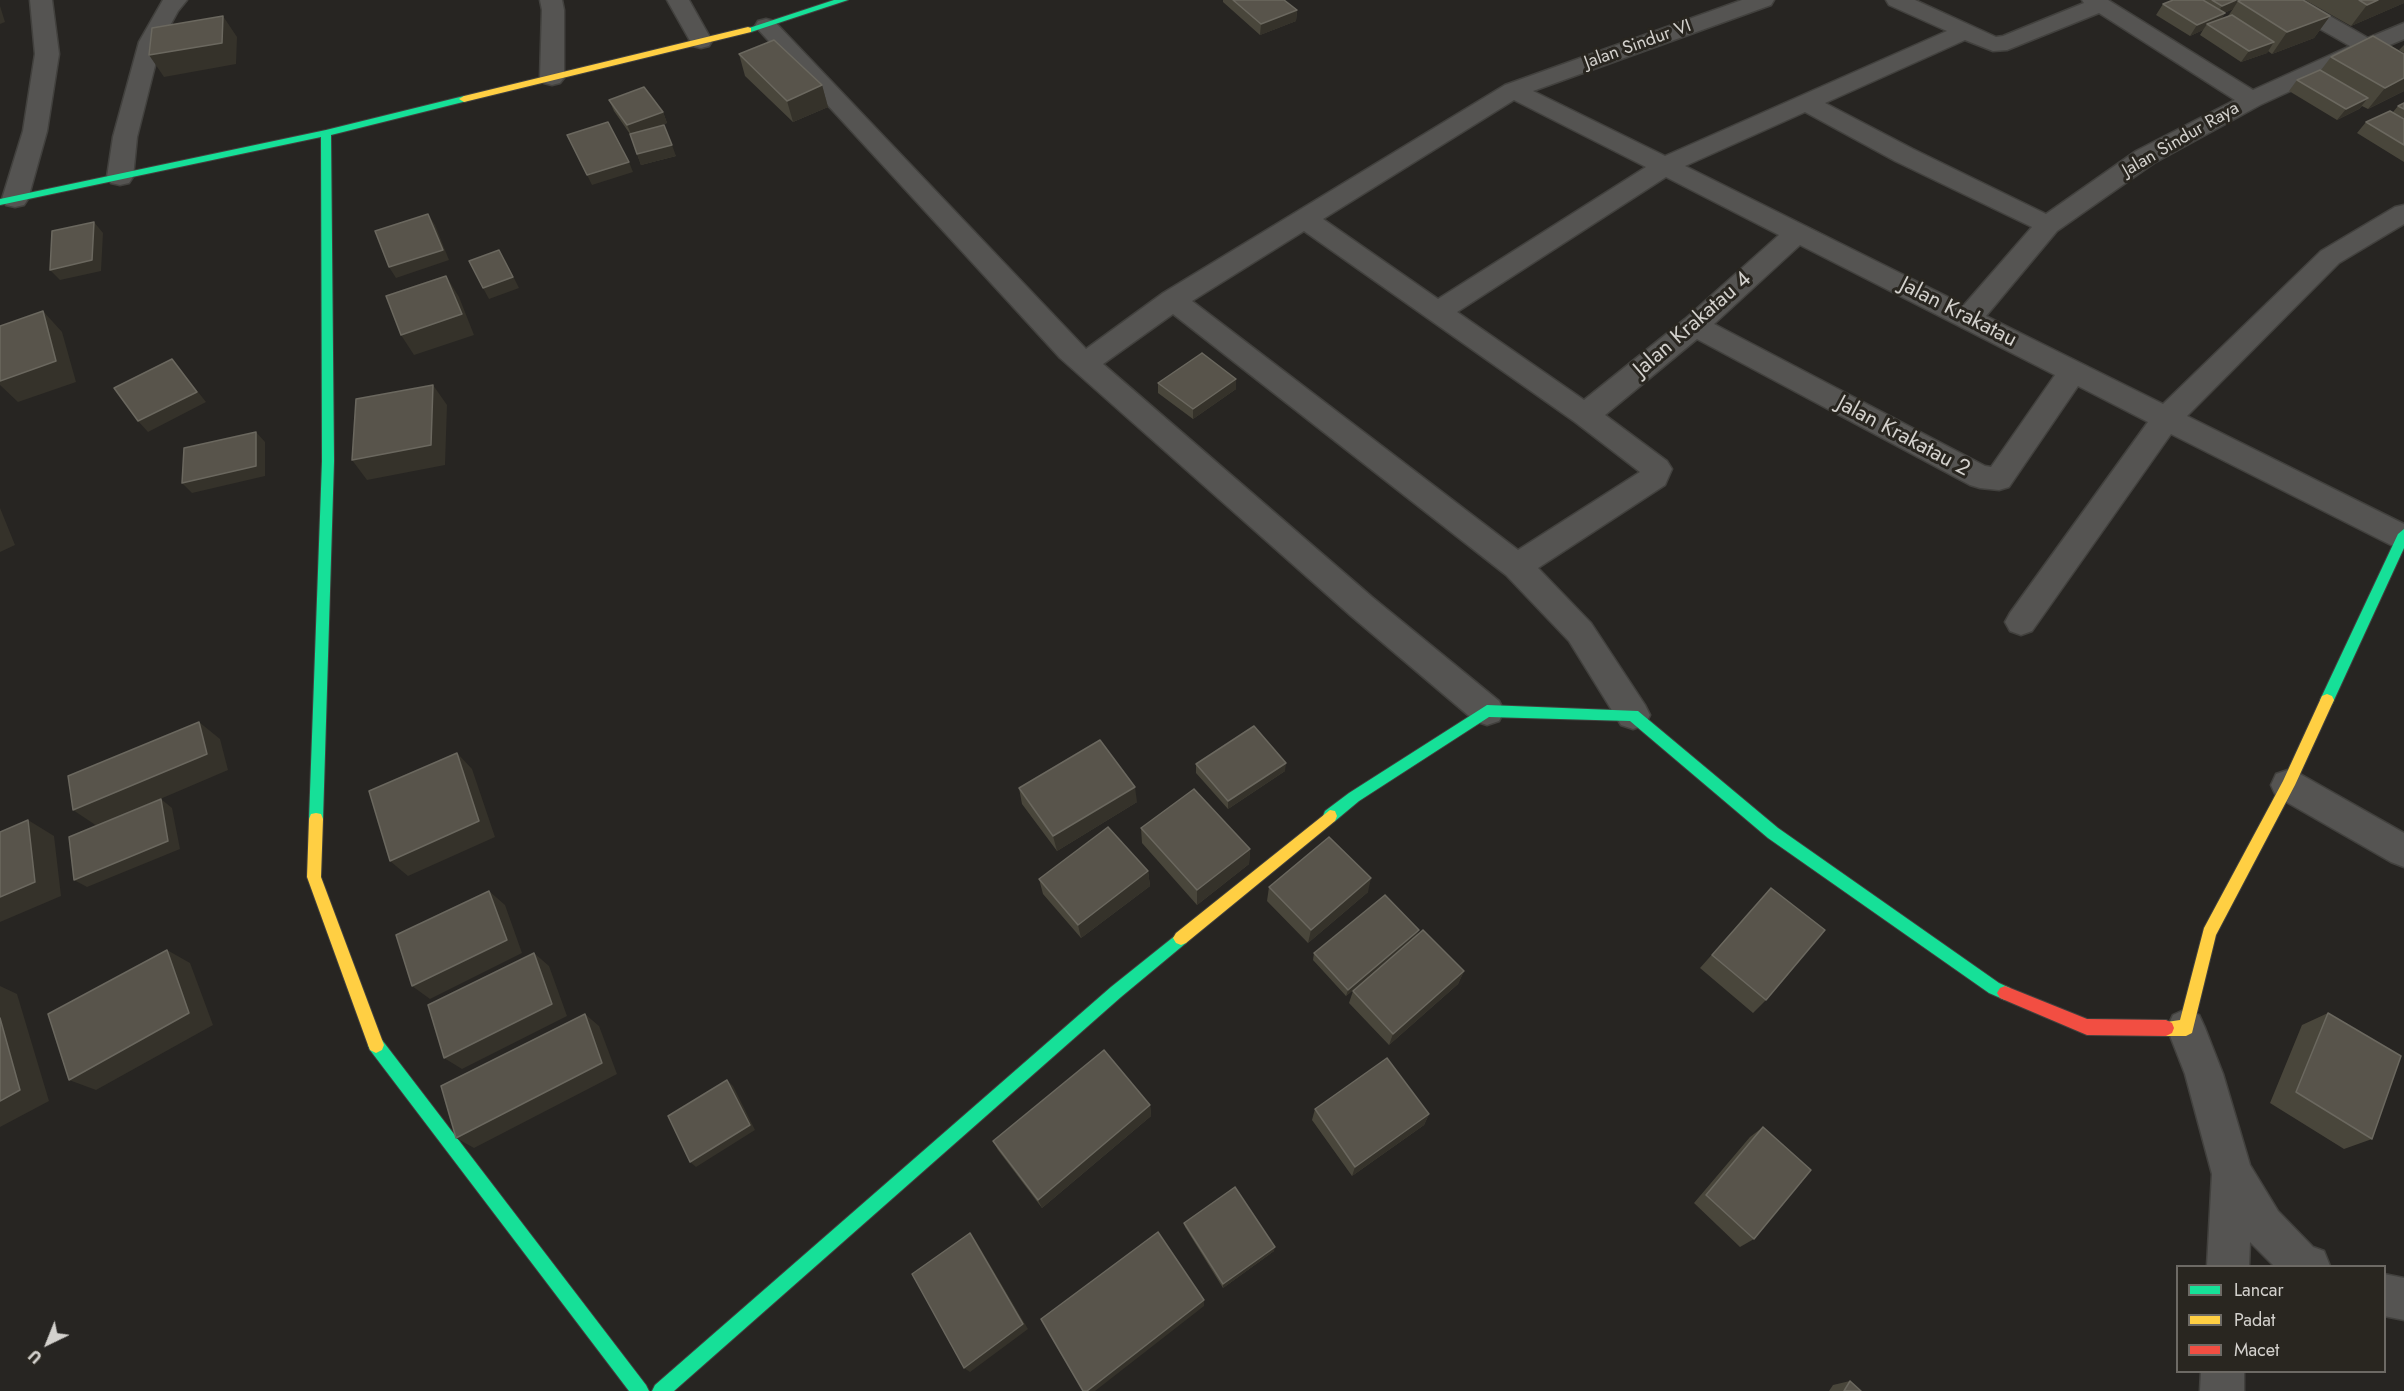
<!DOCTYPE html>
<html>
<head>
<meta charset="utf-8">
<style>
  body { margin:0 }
  #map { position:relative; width:2404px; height:1391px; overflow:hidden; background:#272522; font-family:Jost,sans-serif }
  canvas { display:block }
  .legend { position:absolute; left:2176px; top:1265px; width:210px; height:108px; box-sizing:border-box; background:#292620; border:2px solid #6d6a65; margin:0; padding:8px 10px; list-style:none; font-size:18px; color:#d3d1cd }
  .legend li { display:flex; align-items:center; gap:12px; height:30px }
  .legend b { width:30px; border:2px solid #6d6a65 }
  .north { position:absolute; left:18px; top:1313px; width:60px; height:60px; -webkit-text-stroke:4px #292620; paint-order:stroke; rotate:223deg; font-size:16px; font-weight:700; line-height:24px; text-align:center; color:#d3d1cd }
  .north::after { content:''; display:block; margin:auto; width:21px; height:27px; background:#d3d1cd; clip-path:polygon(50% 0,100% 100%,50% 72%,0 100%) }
</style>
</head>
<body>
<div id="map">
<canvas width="2404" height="1391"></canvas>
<ul class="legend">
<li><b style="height:8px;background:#16e098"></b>Lancar</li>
<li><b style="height:8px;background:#ffcf43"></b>Padat</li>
<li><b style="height:8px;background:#f24e42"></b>Macet</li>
</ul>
<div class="north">U</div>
</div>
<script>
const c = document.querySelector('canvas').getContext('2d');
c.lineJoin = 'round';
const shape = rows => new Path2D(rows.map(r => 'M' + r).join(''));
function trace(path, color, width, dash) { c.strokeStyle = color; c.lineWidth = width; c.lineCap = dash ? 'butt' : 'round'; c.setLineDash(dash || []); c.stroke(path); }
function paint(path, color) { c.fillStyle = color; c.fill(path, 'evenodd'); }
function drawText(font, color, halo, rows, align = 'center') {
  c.font = font + ' Jost,sans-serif'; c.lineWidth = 6; c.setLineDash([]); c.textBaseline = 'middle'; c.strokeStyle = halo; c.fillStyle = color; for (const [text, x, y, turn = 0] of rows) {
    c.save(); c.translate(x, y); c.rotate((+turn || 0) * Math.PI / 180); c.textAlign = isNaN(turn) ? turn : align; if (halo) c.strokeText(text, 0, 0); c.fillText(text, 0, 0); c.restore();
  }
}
const street = shape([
  [30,0,52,0,59,54,47,131,28,199,24,205,15,207,6,205,2,199,23,131,35,54,30,0],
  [163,0,187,0,178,11,161,42,137,137,133,177,129,183,120,185,111,183,107,177,113,137,139,42,163,0],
  [540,0,562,0,564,10,564,78,560,83,552,85,544,83,540,78,542,10,540,0],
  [667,0,689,0,712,41,709,46,701,48,693,46,667,0],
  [1742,0,1774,0,1771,5,1533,91,1665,156,1947,31,1889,5,1886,0,1915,0,1996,37,2003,36,2084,3,2082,0,2108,0,2253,90,2350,46,2278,5,2275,0,2302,0,2368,38,2404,23,2404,39,2385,47,2404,58,2404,75,2396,73,2366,56,2260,105,2154,163,2057,231,1986,316,2163,404,2321,251,2395,207,2404,205,2404,224,2339,263,2187,416,2404,524,2404,548,2391,545,2171,434,2032,631,2021,635,2010,631,2005,622,2010,613,2148,422,2078,386,2009,487,1999,490,1980,488,1970,485,1697,339,1605,415,1667,461,1672,469,1665,485,1538,568,1591,623,1645,705,1650,715,1645,725,1633,729,1621,725,1569,641,1506,575,1173,314,1103,364,1372,597,1499,701,1504,711,1499,721,1487,725,1475,721,1350,615,1060,358,755,26,758,21,766,19,774,21,1086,349,1163,293,1505,85,1742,0],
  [2099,13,2235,100,2136,151,2046,214,1913,149,1825,103,1965,40,1993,51,2007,50,2099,13],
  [1514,100,1646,167,1438,299,1323,219,1514,100],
  [1805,112,1895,161,2032,227,1964,305,1685,166,1805,112],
  [1666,177,1779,235,1685,319,1584,400,1457,312,1666,177],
  [1304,231,1575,422,1640,472,1518,550,1192,301,1304,231],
  [1800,245,2055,375,1991,467,1985,466,1714,324,1800,245],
  [2288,770,2300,774,2404,833,2404,867,2391,862,2276,796,2271,785,2276,774,2288,770],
  [2186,1009,2199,1015,2205,1028,2223,1074,2250,1165,2278,1211,2313,1247,2324,1251,2330,1266,2274,1266,2250,1242,2249,1266,2207,1266,2212,1174,2185,1074,2167,1028,2173,1015,2186,1009],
  [2384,1274,2404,1278,2404,1320,2384,1316,2384,1274],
  [2201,1372,2244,1372,2244,1391,2200,1391,2201,1372]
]);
const fast = shape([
  [834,0,848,0,751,32,743,30,834,0],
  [464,96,467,97,467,101,331,135,334,461,323,819,321,824,316,825,311,824,309,819,322,461,321,137,0,205,0,199,326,130,464,96],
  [2404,529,2404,548,2334,700,2332,704,2322,704,2320,700,2398,534,2404,529],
  [1487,705,1638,711,1778,828,1999,983,2010,988,2013,993,2010,998,2005,1000,1989,993,1768,838,1630,721,1489,717,1359,801,1335,821,1330,822,1325,821,1323,816,1325,811,1349,793,1487,705],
  [1181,931,1186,933,1189,938,1186,943,1121,997,674,1391,652,1391,655,1385,1111,987,1181,931],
  [376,1037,382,1040,646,1385,649,1391,629,1391,370,1050,368,1045,370,1040,376,1037]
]);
const slow = shape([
  [748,27,751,28,751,32,464,102,459,99,464,96,748,27],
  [2327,694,2332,696,2334,700,2295,785,2216,935,2192,1033,2186,1036,2166,1036,2160,1033,2158,1028,2160,1023,2180,1020,2204,928,2283,781,2322,696,2327,694],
  [1330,810,1335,811,1337,816,1335,821,1186,943,1181,945,1176,943,1173,938,1176,933,1330,810],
  [316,813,321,814,323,819,321,877,384,1045,382,1050,376,1053,370,1050,368,1045,307,877,309,819,311,814,316,813]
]);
const jam = shape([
  [2005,986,2087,1019,2166,1020,2172,1023,2174,1028,2172,1033,2166,1036,2087,1035,2000,998,1997,993,2000,988,2005,986]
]);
const wall = shape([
  [1223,0,1284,0,1297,10,1296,21,1260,35,1223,2],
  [2173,0,2303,0,2330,16,2314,38,2272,54,2268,51,2267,53,2241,62,2200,35,2203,30,2190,36,2156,15,2163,4],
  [2233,9,2228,16,2221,19,2225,13,2224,13],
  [2305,0,2404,0,2404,3,2351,26],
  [2404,45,2404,53,2399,50],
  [739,54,822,85,828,107,793,122,745,76],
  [2331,57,2404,91,2368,109,2362,106,2359,109,2337,120,2289,91,2297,80,2321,70],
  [609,100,663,112,667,123,653,128,676,156,641,165,630,134,614,111],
  [2404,103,2404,162,2357,133,2366,122,2393,112,2398,106],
  [1236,379,1236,389,1193,419,1158,393,1158,383],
  [1196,764,1285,771,1228,809,1196,773],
  [1019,788,1137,802,1057,851,1022,804],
  [1141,828,1250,849,1249,864,1197,905,1142,843],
  [1148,871,1150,886,1081,938,1043,894,1039,879],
  [1269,887,1368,892,1308,943,1267,901],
  [1771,888,1766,1000,1753,1013,1700,968],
  [1417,935,1464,971,1458,984,1389,1045,1349,1003,1353,991,1370,976,1346,996,1313,960,1314,953],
  [2328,1013,2372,1139,2344,1149,2270,1103,2302,1025],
  [1150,1105,1151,1116,1042,1208,998,1150,993,1141],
  [1315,1109,1429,1114,1424,1125,1352,1176,1312,1120],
  [1763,1127,1754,1239,1740,1247,1694,1203,1750,1137],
  [1184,1223,1274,1251,1223,1288,1185,1227],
  [1850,1381,1861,1391,1829,1391,1833,1385]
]);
const shadedWall = shape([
  [2236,0,2252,0,2238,1,2233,9,2215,17,2222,6],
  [2378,0,2404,0,2404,3,2351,26,2367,5],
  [0,6,5,22,0,24],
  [1297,10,1296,21,1260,35,1261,24],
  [2225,13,2218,24,2207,24,2203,30,2190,36,2197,25],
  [223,16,237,37,236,64,164,77,149,55],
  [2330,16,2314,38,2272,54,2287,32],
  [2274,42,2267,53,2241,62,2249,51],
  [2404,78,2404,91,2368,109,2385,88],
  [822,85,828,107,793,122,787,101],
  [2368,98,2359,109,2337,120,2346,109],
  [663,112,667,123,632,136,627,125],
  [672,145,676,156,641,165,637,154],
  [629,162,633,172,592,185,587,175],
  [428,214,435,225,449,260,396,278,389,267],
  [94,222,103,233,101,271,60,280,50,270],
  [505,260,519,288,489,299,483,288],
  [446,276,459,297,474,335,414,355,401,335],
  [43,311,62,332,76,382,18,402,0,385,0,381],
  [172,359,206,402,148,432,138,421],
  [1236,379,1236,389,1193,419,1193,409],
  [433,385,447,405,445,465,367,480,352,460],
  [256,432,265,442,265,476,192,493,182,483],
  [0,508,15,545,0,552],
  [199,722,220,739,228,770,97,826,73,810],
  [457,753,472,769,495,837,408,876,390,861],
  [1286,763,1285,771,1228,809,1228,801],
  [1135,787,1137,802,1057,851,1053,836],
  [161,799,172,808,180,849,87,887,74,880],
  [28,820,54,836,61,896,0,922,0,897],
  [1250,849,1249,864,1197,905,1197,890],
  [1148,871,1150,886,1081,938,1078,925],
  [1371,878,1368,892,1308,943,1311,930],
  [489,891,505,905,522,953,430,999,412,986],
  [1419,930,1416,937,1346,996,1348,990],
  [167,950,190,963,213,1025,96,1090,69,1080],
  [534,953,549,966,567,1016,462,1069,444,1058],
  [1464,971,1458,984,1389,1045,1393,1034],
  [0,986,17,994,49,1101,0,1127],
  [585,1014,599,1026,617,1074,474,1148,456,1138],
  [727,1080,733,1086,755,1130,696,1167,690,1162],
  [1150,1105,1151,1116,1042,1208,1038,1200],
  [1429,1114,1424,1125,1352,1176,1355,1167],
  [970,1233,976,1241,1028,1329,970,1372,964,1368],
  [1275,1247,1274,1251,1223,1288,1223,1284],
  [1204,1300,1204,1306,1095,1391,1087,1391]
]);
const building = shape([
  [1233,0,1284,0,1297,10,1261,24,1233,0],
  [2173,0,2203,0,2225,13,2197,25,2163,4,2173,0],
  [2212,0,2236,0,2222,6,2212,0],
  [2241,0,2303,0,2330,16,2287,32,2238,1,2241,0],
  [2359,0,2378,0,2367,5,2359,0],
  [2232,15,2274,42,2249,51,2207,24,2232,15],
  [223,16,222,43,149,55,152,28,223,16],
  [2373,36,2404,54,2404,78,2385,88,2331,57,2373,36],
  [774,40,822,85,787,101,739,54,774,40],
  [2320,70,2368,98,2346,109,2297,80,2320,70],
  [644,87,663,112,627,125,609,100,644,87],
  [2404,103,2404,109,2398,106,2404,103],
  [2390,111,2404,119,2404,145,2366,122,2390,111],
  [608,122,629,162,587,175,567,135,608,122],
  [664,125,672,145,637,154,630,134,664,125],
  [428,214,443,250,389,267,375,231,428,214],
  [94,222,92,260,50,270,52,231,94,222],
  [499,250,513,277,483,288,469,261,499,250],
  [446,276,462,314,401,335,386,296,446,276],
  [43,311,56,361,0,381,0,326,43,311],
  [1202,353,1236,379,1193,409,1158,383,1202,353],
  [172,359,197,392,138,421,114,388,172,359],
  [433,385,431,445,352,460,356,399,433,385],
  [256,432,256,466,182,483,184,448,256,432],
  [199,722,207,754,73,810,68,776,199,722],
  [1254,726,1286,763,1228,801,1196,764,1254,726],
  [1100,740,1135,787,1053,836,1019,788,1100,740],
  [457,753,479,821,390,861,369,791,457,753],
  [1194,789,1250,849,1197,890,1141,828,1194,789],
  [161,799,168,841,74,880,69,837,161,799],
  [28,820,35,882,0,897,0,832,28,820],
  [1108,827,1148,871,1078,925,1039,879,1108,827],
  [1329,837,1371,878,1311,930,1269,887,1329,837],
  [1771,888,1825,930,1766,1000,1712,955,1771,888],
  [489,891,507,940,412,986,396,935,489,891],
  [1385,895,1419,930,1348,990,1314,953,1385,895],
  [1423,930,1464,971,1393,1034,1353,991,1423,930],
  [167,950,189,1013,69,1080,48,1014,167,950],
  [534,953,552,1004,444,1058,428,1005,534,953],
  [2328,1013,2401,1056,2372,1139,2296,1092,2328,1013],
  [585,1014,602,1063,456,1138,441,1086,585,1014],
  [0,1018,20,1090,0,1101,0,1018],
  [1104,1050,1150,1105,1038,1200,993,1141,1104,1050],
  [1387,1058,1429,1114,1355,1167,1315,1109,1387,1058],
  [727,1080,750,1125,690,1162,668,1116,727,1080],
  [1763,1127,1811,1170,1754,1239,1706,1195,1763,1127],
  [1235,1187,1275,1247,1223,1284,1184,1223,1235,1187],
  [1158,1232,1204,1300,1087,1391,1083,1391,1041,1319,1158,1232],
  [970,1233,1023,1324,964,1368,912,1274,970,1233],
  [1850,1381,1861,1391,1844,1391,1850,1381]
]);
const farStreetnames = [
  ["Jalan Sindur VI",1638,45,-20],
  ["Jalan Sindur Raya",2181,140,-30]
];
const streetNames = [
  ["Jalan Krakatau",1958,313,27],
  ["Jalan Krakatau 4",1693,325,-41],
  ["Jalan Krakatau 2",1903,437,28]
];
trace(street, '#42413e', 3);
trace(fast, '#42413e', 2);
trace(slow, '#42413e', 2);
trace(jam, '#42413e', 2);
paint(street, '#555452');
paint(fast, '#16e098');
paint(slow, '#ffcf43');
paint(jam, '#f24e42');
paint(wall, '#49463b');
paint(shadedWall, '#35322a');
paint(building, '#58544b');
trace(building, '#6b685f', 1.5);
drawText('18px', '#d3d1cd', '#292620', farStreetnames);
drawText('22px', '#d3d1cd', '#292620', streetNames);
</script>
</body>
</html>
